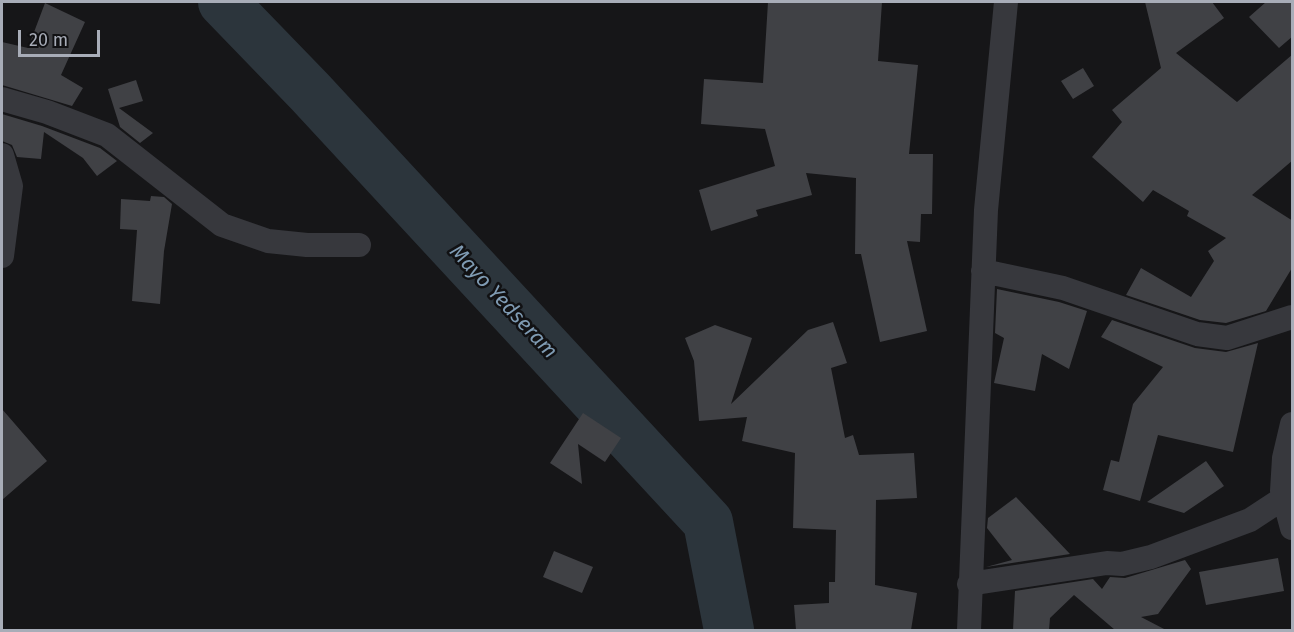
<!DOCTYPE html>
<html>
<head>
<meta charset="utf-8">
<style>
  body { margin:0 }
  #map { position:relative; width:1294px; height:632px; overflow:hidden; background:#161618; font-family:"Fira Sans",sans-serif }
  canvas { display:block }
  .frame { position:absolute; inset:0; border:3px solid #a8adb8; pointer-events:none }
  .scale { position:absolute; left:18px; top:30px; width:82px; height:27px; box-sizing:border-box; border:3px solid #a8adb8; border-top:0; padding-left:8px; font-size:18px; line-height:21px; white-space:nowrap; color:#a8adb8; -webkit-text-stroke:4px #111113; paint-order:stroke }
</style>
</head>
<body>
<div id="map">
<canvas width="1294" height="632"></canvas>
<div class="frame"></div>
<div class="scale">20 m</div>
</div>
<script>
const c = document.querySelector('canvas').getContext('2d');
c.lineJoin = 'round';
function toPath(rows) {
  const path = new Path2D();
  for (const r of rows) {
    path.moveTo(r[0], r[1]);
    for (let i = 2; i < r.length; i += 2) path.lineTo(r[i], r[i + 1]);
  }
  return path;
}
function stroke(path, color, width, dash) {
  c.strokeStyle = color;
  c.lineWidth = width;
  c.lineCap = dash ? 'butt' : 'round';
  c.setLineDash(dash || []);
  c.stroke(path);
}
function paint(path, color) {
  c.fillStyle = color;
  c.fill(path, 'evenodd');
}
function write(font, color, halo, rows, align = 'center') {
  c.font = font + ' "Fira Sans",sans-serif';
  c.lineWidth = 5;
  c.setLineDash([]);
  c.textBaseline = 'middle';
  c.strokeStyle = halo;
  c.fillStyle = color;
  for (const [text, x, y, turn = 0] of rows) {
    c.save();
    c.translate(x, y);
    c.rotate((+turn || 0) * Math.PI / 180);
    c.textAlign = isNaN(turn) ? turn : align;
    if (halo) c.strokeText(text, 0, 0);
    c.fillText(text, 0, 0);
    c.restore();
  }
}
const river = toPath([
  [223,2,310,92,708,522,729,630]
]);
const building = toPath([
  [768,2,882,2,878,61,918,65,909,154,933,154,932,214,921,214,920,242,907,241,927,331,880,342,861,254,855,254,856,178,806,173,812,195,756,210,758,216,711,231,699,190,775,166,765,129,701,124,704,79,763,83],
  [1145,2,1212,2,1224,18,1176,53,1237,102,1293,54,1293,160,1252,195,1293,221,1292,268,1266,311,1226,323,1200,320,1126,295,1141,268,1191,297,1214,261,1208,251,1226,238,1187,216,1189,211,1153,190,1143,202,1092,157,1122,122,1112,110,1161,68],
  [1266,2,1293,2,1293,36,1279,48,1249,17],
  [45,3,85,22,61,75,83,88,72,106,2,85,2,42,28,48],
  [1083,68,1094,86,1073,99,1061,81],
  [136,80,143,101,119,108,153,133,140,143,120,127,108,89],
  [2,114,42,126,100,148,117,161,97,176,83,158,44,132,41,159,17,157,12,145,2,141],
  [151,196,164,197,172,204,164,251,160,304,132,301,137,230,120,229,121,199,150,201],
  [997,289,1059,302,1087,311,1069,369,1042,354,1035,391,994,383,1004,338,995,333],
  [1112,320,1195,348,1226,352,1258,343,1233,452,1158,435,1140,501,1103,490,1111,460,1119,462,1133,404,1163,367,1101,337],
  [833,322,847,363,831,368,845,438,853,435,859,455,914,453,917,498,876,500,875,585,917,593,911,630,796,630,794,605,829,603,829,582,835,582,836,530,793,528,795,453,742,441,747,417,699,421,694,361,685,338,715,325,752,338,731,404,808,330],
  [2,409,47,461,2,500],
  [583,413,621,438,605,462,578,444,582,484,550,463],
  [1206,461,1224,486,1184,513,1147,502],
  [1016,497,1070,554,986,567,1012,560,987,528,988,518],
  [554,551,593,567,582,593,543,577],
  [1278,558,1284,591,1206,605,1199,572],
  [1185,560,1191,569,1158,614,1141,617,1166,630,1115,630,1074,595,1050,618,1049,630,1013,630,1015,591,1093,579,1102,589,1110,577,1125,578]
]);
const minor = toPath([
  [2,99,47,112,107,135,222,225,268,241,307,245,359,245],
  [2,155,11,186,2,256],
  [983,271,1063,288,1197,334,1227,338,1292,317],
  [1292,424,1284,458,1282,491,1292,528],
  [969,584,1107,563,1122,564,1151,557,1250,520,1282,499],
  [969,630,986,210,1006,2]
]);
const waterNames = [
  ["Mayo Yedseram",503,302,47]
];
stroke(river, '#2c353c', 50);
paint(building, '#404145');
stroke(minor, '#37383d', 24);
write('italic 21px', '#7f9bb3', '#111113', waterNames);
</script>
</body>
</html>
